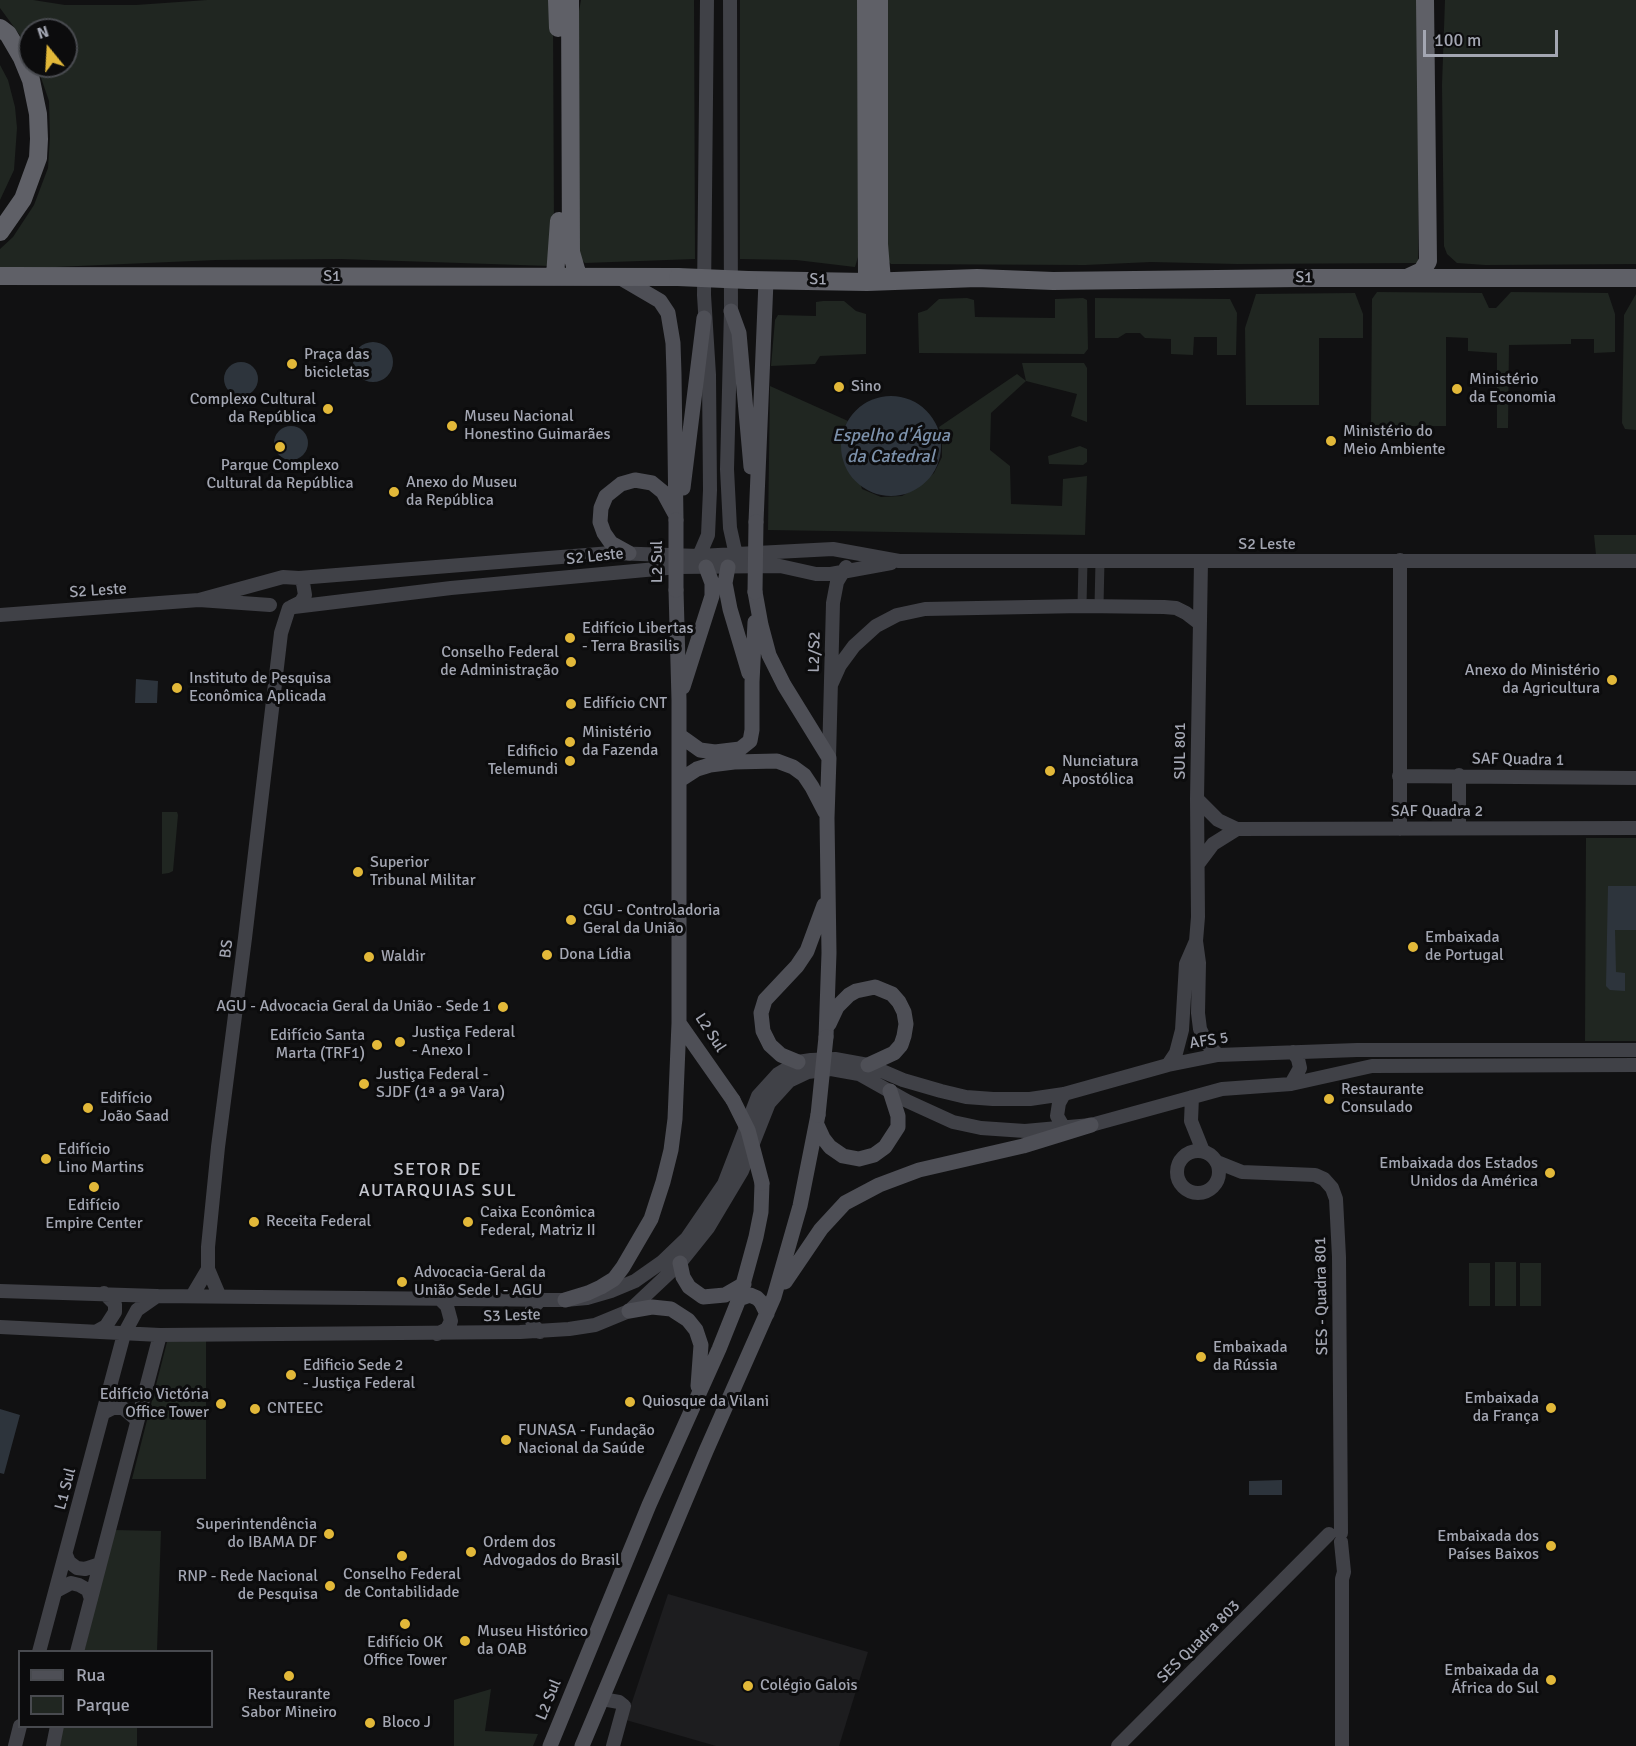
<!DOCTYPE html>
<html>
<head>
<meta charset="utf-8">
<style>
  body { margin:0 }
  #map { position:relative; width:1636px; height:1746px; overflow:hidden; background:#111112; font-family:Signika,sans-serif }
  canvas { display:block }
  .legend { position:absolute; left:18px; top:1650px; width:195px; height:78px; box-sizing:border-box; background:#0c0c0d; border:2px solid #484a4f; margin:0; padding:8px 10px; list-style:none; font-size:18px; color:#a3a6b2 }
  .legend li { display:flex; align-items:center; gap:12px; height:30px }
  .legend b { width:30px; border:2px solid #484a4f }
  .north { position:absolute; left:18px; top:18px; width:60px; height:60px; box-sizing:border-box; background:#0c0c0d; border:2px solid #484a4f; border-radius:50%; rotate:342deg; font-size:16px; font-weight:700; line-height:24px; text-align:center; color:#a3a6b2 }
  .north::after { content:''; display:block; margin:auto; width:21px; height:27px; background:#e2b839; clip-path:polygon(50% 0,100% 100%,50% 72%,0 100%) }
  .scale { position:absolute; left:1423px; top:30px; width:135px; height:27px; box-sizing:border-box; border:3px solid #a3a6b2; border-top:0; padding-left:8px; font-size:18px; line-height:21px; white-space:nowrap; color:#a3a6b2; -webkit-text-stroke:4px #0c0c0d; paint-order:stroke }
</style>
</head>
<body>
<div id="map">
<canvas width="1636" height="1746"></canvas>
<ul class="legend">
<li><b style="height:8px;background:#4e4f56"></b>Rua</li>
<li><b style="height:16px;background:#202621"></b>Parque</li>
</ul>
<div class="north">N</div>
<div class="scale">100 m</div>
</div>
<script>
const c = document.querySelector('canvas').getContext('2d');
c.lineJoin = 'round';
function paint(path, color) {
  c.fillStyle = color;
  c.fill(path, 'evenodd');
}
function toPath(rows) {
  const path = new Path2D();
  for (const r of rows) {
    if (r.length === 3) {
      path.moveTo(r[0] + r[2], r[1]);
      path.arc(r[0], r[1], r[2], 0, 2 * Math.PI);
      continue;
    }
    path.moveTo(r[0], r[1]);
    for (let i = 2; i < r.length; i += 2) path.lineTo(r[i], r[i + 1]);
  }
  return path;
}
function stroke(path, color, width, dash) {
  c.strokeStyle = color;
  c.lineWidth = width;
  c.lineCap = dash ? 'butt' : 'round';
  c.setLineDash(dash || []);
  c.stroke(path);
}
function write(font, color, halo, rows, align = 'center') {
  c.font = font + ' Signika,sans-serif';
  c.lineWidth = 6;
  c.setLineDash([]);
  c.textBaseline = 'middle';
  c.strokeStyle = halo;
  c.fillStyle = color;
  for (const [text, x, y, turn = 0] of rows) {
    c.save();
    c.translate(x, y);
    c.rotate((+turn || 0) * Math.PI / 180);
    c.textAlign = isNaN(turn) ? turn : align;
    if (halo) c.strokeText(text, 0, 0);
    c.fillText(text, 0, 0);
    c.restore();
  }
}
const built = toPath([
  [668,1594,868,1652,839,1746,716,1746,626,1720]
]);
const green = toPath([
  [0,0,33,0,65,5,136,5,207,0,550,0,553,20,554,232,550,266,341,259,216,260,33,268,0,267,0,249,13,237,34,205,48,168,50,137,49,101,37,66,66,66,66,30,30,30,30,52,22,38,0,8],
  [581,0,694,0,695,259,585,263,581,259,577,241,576,27],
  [740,0,857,0,860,29,858,257,855,267,796,260,740,259],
  [885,0,1420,0,1418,263,1237,264,1151,262,1085,265,891,264,887,260],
  [1445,0,1636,0,1636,264,1485,265,1457,263,1447,254,1444,246,1442,85],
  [0,65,8,80,15,107,17,128,14,170,0,200],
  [1377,292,1482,293,1489,308,1496,308,1511,292,1608,293,1615,314,1615,352,1594,353,1594,339,1571,339,1571,344,1509,345,1508,428,1497,428,1497,353,1468,351,1468,338,1446,337,1446,426,1371,426,1372,299],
  [1355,293,1363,314,1363,338,1319,338,1319,405,1246,405,1245,328,1256,294],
  [1636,294,1636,430,1625,429,1622,423,1624,315],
  [967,298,974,300,975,317,1055,318,1055,299,1083,298,1087,300,1088,349,1084,354,919,353,918,313,927,310,939,299],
  [1095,298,1230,299,1237,313,1236,355,1217,355,1217,337,1194,337,1193,355,1171,354,1171,339,1145,338,1140,333,1126,333,1118,338,1095,338],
  [823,301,844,301,856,311,866,314,866,354,820,356,815,364,771,366,775,320,778,315,816,316,816,302],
  [1022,363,1084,363,1087,368,1087,422,1071,416,1077,394,1026,381,991,413,990,450,1010,466,1011,504,1062,506,1063,479,1087,476,1085,535,768,530,770,386,848,421,843,429,862,489,881,497,902,496,918,487,934,473,942,457,942,438,939,427,1017,374,1026,381],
  [1080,446,1087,449,1087,462,1083,465,1049,464,1048,456],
  [1594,535,1636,535,1636,556,1596,555],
  [162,812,177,812,178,815,173,871,169,873,162,874],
  [1586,838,1636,838,1636,1041,1585,1041],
  [1495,1262,1516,1262,1516,1306,1495,1306],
  [1469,1263,1490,1263,1490,1306,1469,1306],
  [1520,1263,1541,1263,1541,1306,1520,1306],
  [206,1340,206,1479,132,1479,167,1342],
  [114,1530,161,1531,157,1651,84,1652],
  [491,1689,485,1731,538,1734,533,1746,454,1746,454,1700],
  [63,1727,137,1727,137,1746,57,1746]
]);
const water = toPath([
  [373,362,20],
  [241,379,17],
  [891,446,50],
  [291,443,17],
  [136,679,158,681,157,703,135,703],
  [1608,886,1636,886,1636,930,1615,930,1616,972,1625,973,1625,991,1610,990,1606,986],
  [0,1409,20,1415,4,1474,0,1473],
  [1282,1480,1282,1495,1249,1495,1249,1481]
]);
const street = toPath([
  [1082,606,1083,561],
  [1099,606,1100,561]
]);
const secondary = toPath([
  [730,0,731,311,727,469,730,528,736,555],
  [699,556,708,535,710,490,709,375,704,295,707,0],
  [1400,560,1400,829],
  [1201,561,1197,799,1198,917,1196,941,1199,963,1198,1013,1200,1029,1207,1044,1218,1055],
  [199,600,283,577,299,578,611,553,699,556,833,549,899,561,1636,561],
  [291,607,301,602,305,595,303,583,299,578],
  [294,607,451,588,678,567,780,566,816,574,831,574,891,563],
  [0,615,199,600,270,605],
  [831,685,840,665,854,646,876,626,897,615,925,609,1082,606,1164,607,1176,608,1186,613,1199,623],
  [829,758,833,603,837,582,846,567],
  [1399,776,1636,778],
  [1197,799,1218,820,1237,829,1636,828],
  [1459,828,1459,775],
  [1198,864,1213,844,1237,829],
  [1168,1065,1176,1053,1182,1030,1186,964,1196,941],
  [1291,1084,1300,1068,1298,1059,1293,1052],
  [1064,1094,1059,1103,1057,1116,1064,1128],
  [1192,1097,1191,1121,1203,1151],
  [1198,1172,21],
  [1217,1162,1242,1172,1315,1175,1324,1179,1332,1188,1336,1199,1339,1257,1341,1533],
  [0,1291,157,1296,565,1300,587,1298,611,1291,635,1281,662,1262,687,1238,724,1184,758,1096,778,1074,798,1062,811,1060,835,1059,868,1065,903,1080,941,1091,966,1097,993,1099,1030,1099,1064,1094,1168,1065,1218,1055,1357,1050,1636,1050],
  [219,1295,208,1269,208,1247,218,1147,245,938,281,633,289,608],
  [192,1296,208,1269],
  [0,1327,160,1335,520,1332,569,1329,595,1325,629,1311,680,1263,708,1228,742,1171,769,1103,789,1081,808,1072,831,1069,859,1074,907,1101,953,1122,981,1128,1025,1131,1091,1125,1222,1089,1291,1084,1372,1066,1636,1065],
  [97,1331,106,1326,115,1312,115,1304,104,1293],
  [540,1332,533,1325,531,1316,532,1309,541,1299],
  [437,1334,447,1329,451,1321,447,1306,441,1300],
  [103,1413,113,1408,123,1408,137,1420],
  [1341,1542,1344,1572,1342,1579,1342,1746],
  [66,1555,69,1562,77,1568,85,1569,100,1564],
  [56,1591,71,1583,79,1585,88,1590,91,1599],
  [39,1652,124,1334,137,1310,157,1296],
  [77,1652,160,1335],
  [602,1699,619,1702,624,1706,613,1746],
  [15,1746,20,1726],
  [53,1746,57,1726],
  [1118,1746,1329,1534]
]);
const primary = toPath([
  [619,277,660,301,668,313,673,343,674,374,676,520],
  [731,311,739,333,751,467],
  [683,488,704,318],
  [756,522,766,281],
  [629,553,611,543,604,533,600,522,601,508,606,496,621,484,635,480,652,483,663,492,675,514],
  [728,567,725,583,730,609,749,673],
  [755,592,761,625,769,655,784,685,829,758,827,818,829,953,826,1037],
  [683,687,712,596,712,583,706,567],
  [679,735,700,750,715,752,740,749,750,741,752,730,752,682,755,622],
  [680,780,697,769,710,765,734,762,777,761,793,767,804,775,812,787,825,812],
  [679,1023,733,1100],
  [829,1024,837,1007,849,995,856,991,875,987,892,994,899,1002,904,1012,906,1024,904,1036,901,1045,894,1053,868,1065],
  [798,1062,781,1055,770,1045,763,1031,761,1013,765,1000,797,966,807,951,824,905],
  [817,1125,823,1138,830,1147,843,1156,859,1159,874,1155,885,1147,898,1127,898,1116,890,1091],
  [680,1263,683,1277,689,1287,703,1297,725,1295,744,1284],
  [785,1282,821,1229,845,1203,879,1185,919,1170,1023,1146,1091,1125],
  [739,1299,750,1295,757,1298,761,1302,767,1314],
  [565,1300,588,1293,601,1287,614,1279,623,1267,651,1219,663,1182,671,1150,675,1119,679,1023,679,700,676,590],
  [629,1311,652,1307,671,1309,688,1320,696,1330,701,1345,698,1386],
  [550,1746,649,1505,719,1349,739,1299,756,1237,761,1212,762,1183],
  [582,1746,706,1451,774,1297,800,1206,818,1115]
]);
const highway = toPath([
  [557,0,558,28],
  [570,0,571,252,578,276],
  [866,0,867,282],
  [879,0,879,244,882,281],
  [0,28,8,34,22,58,31,80,38,114,39,139,38,158,23,199,0,232],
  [0,276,678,277],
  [555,276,559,221],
  [1407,278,1422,271,1428,261,1425,0],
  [748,280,867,282,977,278,1053,281,1299,278,1636,278]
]);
const primaryBridge = toPath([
  [676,590,676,520],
  [755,592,756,522],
  [733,1100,748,1130,762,1183],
  [818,1115,826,1037]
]);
const highwayBridge = toPath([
  [678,277,748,280]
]);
const markers = [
  [292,364,6,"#e2b839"],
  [839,387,6,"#e2b839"],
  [1457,389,6,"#e2b839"],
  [328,409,6,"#e2b839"],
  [452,426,6,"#e2b839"],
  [1331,441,6,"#e2b839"],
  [280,447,6,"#e2b839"],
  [394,492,6,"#e2b839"],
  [570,638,6,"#e2b839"],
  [571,662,6,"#e2b839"],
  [1612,680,6,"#e2b839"],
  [177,688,6,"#e2b839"],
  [571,704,6,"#e2b839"],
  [570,742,6,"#e2b839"],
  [570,761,6,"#e2b839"],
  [1050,771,6,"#e2b839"],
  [358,872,6,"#e2b839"],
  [571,920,6,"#e2b839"],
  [1413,947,6,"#e2b839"],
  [547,955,6,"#e2b839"],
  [369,957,6,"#e2b839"],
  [503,1007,6,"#e2b839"],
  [400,1042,6,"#e2b839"],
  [377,1045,6,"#e2b839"],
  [364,1084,6,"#e2b839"],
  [1329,1099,6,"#e2b839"],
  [88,1108,6,"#e2b839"],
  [46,1159,6,"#e2b839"],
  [1550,1173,6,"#e2b839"],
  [94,1187,6,"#e2b839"],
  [254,1222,6,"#e2b839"],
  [468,1222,6,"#e2b839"],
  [402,1282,6,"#e2b839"],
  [1201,1357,6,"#e2b839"],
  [291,1375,6,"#e2b839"],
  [630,1402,6,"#e2b839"],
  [221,1404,6,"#e2b839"],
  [1551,1408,6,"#e2b839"],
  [255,1409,6,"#e2b839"],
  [506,1440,6,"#e2b839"],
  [329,1534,6,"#e2b839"],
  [1551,1546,6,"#e2b839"],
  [471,1552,6,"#e2b839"],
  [402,1556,6,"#e2b839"],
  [330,1586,6,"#e2b839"],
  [405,1624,6,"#e2b839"],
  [465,1641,6,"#e2b839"],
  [289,1676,6,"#e2b839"],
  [1551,1680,6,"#e2b839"],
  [748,1686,6,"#e2b839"],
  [370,1723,6,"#e2b839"]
];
const streetNames = [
  ["S1",332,277],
  ["S1",1304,278,1],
  ["S1",818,280,1],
  ["S2 Leste",1267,545],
  ["S2 Leste",595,557,-6],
  ["L2 Sul",658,562,-90],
  ["S2 Leste",98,591,-4],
  ["L2/S2",815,652,-89],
  ["SUL 801",1181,751,-90],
  ["SAF Quadra 1",1518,760,1],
  ["SAF Quadra 2",1437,812],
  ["BS",227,949,-83],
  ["L2 Sul",710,1033,57],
  ["AFS 5",1209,1041,-9],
  ["SES - Quadra 801",1322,1296,-91],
  ["S3 Leste",512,1316,-2],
  ["L1 Sul",66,1489,-75],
  ["SES Quadra 803",1199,1642,-45],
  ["L2 Sul",549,1700,-68]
];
const poiNames = [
  ["Praça das",304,355],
  ["bicicletas",304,373],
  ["Ministério",1469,380],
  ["da Economia",1469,398],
  ["Sino",851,387],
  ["Complexo Cultural",316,400,"right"],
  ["da República",316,418,"right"],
  ["Museu Nacional",464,417],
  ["Honestino Guimarães",464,435],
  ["Ministério do",1343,432],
  ["Meio Ambiente",1343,450],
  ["Parque Complexo",280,466,"center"],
  ["Cultural da República",280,484,"center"],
  ["Anexo do Museu",406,483],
  ["da República",406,501],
  ["Edifício Libertas",582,629],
  ["- Terra Brasilis",582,647],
  ["Conselho Federal",559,653,"right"],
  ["de Administração",559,671,"right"],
  ["Anexo do Ministério",1600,671,"right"],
  ["da Agricultura",1600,689,"right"],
  ["Instituto de Pesquisa",189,679],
  ["Econômica Aplicada",189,697],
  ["Edifício CNT",583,704],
  ["Ministério",582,733],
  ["da Fazenda",582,751],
  ["Edificio",558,752,"right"],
  ["Telemundi",558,770,"right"],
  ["Nunciatura",1062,762],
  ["Apostólica",1062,780],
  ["Superior",370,863],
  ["Tribunal Militar",370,881],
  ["CGU - Controladoria",583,911],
  ["Geral da União",583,929],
  ["Embaixada",1425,938],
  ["de Portugal",1425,956],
  ["Dona Lídia",559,955],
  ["Waldir",381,957],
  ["AGU - Advocacia Geral da União - Sede 1",491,1007,"right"],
  ["Justiça Federal",412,1033],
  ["- Anexo I",412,1051],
  ["Edifício Santa",365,1036,"right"],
  ["Marta (TRF1)",365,1054,"right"],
  ["Justiça Federal -",376,1075],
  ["SJDF (1ª a 9ª Vara)",376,1093],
  ["Restaurante",1341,1090],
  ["Consulado",1341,1108],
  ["Edifício",100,1099],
  ["João Saad",100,1117],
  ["Edifício",58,1150],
  ["Lino Martins",58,1168],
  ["Embaixada dos Estados",1538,1164,"right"],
  ["Unidos da América",1538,1182,"right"],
  ["Edifício",94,1206,"center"],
  ["Empire Center",94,1224,"center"],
  ["Caixa Econômica",480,1213],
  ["Federal, Matriz II",480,1231],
  ["Receita Federal",266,1222],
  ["Advocacia-Geral da",414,1273],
  ["União Sede I - AGU",414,1291],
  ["Embaixada",1213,1348],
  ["da Rússia",1213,1366],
  ["Edificio Sede 2",303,1366],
  ["- Justiça Federal",303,1384],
  ["Edifício Victória",209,1395,"right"],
  ["Office Tower",209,1413,"right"],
  ["Embaixada",1539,1399,"right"],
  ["da França",1539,1417,"right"],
  ["Quiosque da Vilani",642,1402],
  ["CNTEEC",267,1409],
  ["FUNASA - Fundação",518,1431],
  ["Nacional da Saúde",518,1449],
  ["Superintendência",317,1525,"right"],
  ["do IBAMA DF",317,1543,"right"],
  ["Embaixada dos",1539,1537,"right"],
  ["Países Baixos",1539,1555,"right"],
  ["Ordem dos",483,1543],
  ["Advogados do Brasil",483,1561],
  ["Conselho Federal",402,1575,"center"],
  ["de Contabilidade",402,1593,"center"],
  ["RNP - Rede Nacional",318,1577,"right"],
  ["de Pesquisa",318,1595,"right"],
  ["Museu Histórico",477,1632],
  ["da OAB",477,1650],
  ["Edifício OK",405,1643,"center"],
  ["Office Tower",405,1661,"center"],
  ["Embaixada da",1539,1671,"right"],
  ["África do Sul",1539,1689,"right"],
  ["Colégio Galois",760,1686],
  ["Restaurante",289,1695,"center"],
  ["Sabor Mineiro",289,1713,"center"],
  ["Bloco J",382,1723]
];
const waterNames = [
  ["Espelho d'Água",891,436],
  ["da Catedral",891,457]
];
const neighbourhoodNames = [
  ["SETOR DE",438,1170],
  ["AUTARQUIAS SUL",438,1191]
];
paint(built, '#1d1d1f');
paint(green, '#202621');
paint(water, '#2d343c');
stroke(street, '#343539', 9);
stroke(secondary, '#404147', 14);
stroke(primary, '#4e4f56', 15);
stroke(highway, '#5f6067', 18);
stroke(primaryBridge, '#4e4f56', 15);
stroke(highwayBridge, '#5f6067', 18);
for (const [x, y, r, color] of markers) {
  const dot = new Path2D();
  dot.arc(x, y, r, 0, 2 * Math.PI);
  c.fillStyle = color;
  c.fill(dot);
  stroke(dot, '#0c0c0d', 2);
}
write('16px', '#a3a6b2', '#0c0c0d', streetNames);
write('16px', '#a3a6b2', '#0c0c0d', poiNames, 'left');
write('italic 18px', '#7c91ab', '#0c0c0d', waterNames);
c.letterSpacing = '1.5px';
write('18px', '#c4c6ce', '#0c0c0d', neighbourhoodNames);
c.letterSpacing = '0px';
</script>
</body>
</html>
